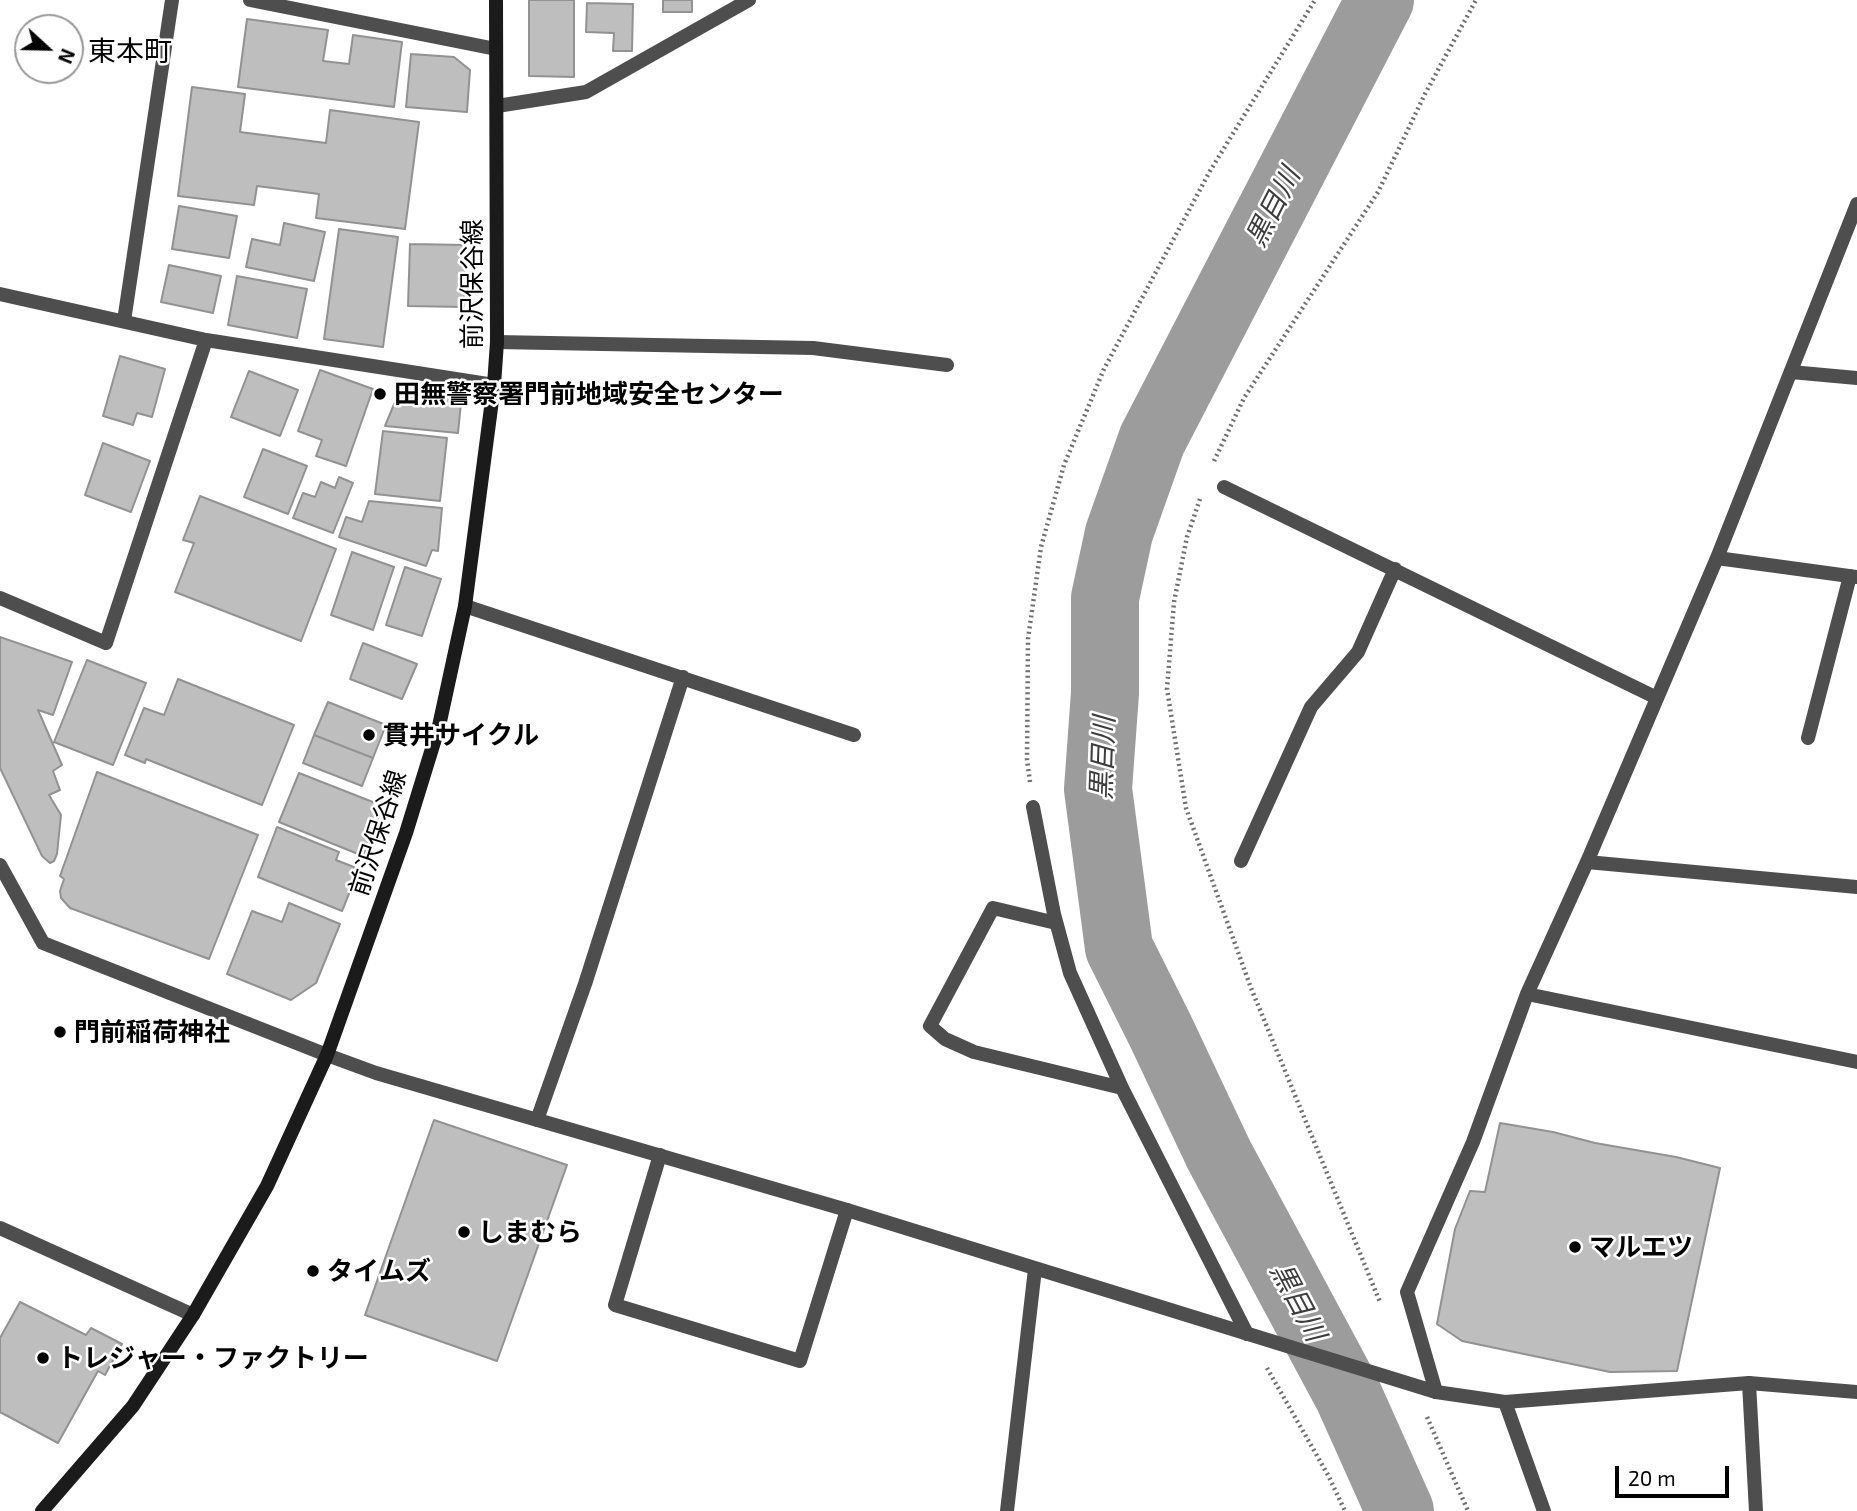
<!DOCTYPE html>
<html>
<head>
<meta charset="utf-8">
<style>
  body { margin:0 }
  #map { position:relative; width:1857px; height:1511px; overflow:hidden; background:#fff; font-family:"Exo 2",sans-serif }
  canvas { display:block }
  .north { position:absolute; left:14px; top:14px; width:70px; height:70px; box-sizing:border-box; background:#fff; border:2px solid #999; border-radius:50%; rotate:112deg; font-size:19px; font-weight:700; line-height:28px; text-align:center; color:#000 }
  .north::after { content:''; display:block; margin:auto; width:24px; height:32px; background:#000; clip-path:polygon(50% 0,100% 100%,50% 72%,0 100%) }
  .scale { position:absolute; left:1615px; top:1466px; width:114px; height:32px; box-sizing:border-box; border:4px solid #000; border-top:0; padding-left:9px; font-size:21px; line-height:24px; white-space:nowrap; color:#000; -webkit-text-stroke:5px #fff; paint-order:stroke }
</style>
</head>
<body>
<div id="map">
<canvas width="1857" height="1511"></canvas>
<div class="north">N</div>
<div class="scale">20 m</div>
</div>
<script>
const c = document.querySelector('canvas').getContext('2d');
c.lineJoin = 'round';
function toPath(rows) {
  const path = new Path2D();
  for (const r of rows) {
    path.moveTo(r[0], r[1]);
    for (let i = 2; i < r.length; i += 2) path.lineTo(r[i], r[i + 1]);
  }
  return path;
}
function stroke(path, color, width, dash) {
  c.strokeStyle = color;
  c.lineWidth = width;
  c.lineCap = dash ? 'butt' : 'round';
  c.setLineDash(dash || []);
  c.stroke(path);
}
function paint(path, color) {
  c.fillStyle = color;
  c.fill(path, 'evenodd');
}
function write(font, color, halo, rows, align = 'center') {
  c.font = font + ' "Exo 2","Noto Sans JP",sans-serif';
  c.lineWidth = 5;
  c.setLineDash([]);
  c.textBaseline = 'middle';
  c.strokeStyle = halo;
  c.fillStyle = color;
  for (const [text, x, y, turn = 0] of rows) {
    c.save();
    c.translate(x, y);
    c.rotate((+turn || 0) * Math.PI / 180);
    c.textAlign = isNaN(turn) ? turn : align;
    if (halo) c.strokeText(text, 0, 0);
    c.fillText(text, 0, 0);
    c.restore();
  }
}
const river = toPath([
  [1380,0,1152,440,1119,533,1105,598,1105,693,1098,789,1119,948,1160,1030,1219,1155,1349,1397,1400,1511]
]);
const building = toPath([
  [529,0,574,0,574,77,529,76,529,0],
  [663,0,692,0,692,12,663,12,663,0],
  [587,3,633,4,632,51,613,51,614,33,586,32,587,3],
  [247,19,328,30,323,61,349,64,353,35,402,42,394,107,238,87,247,19],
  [411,54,454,57,470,70,467,112,406,107,411,54],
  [192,87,245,94,240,132,326,143,330,110,419,122,405,229,316,218,319,194,257,186,254,205,178,196,192,87],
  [179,206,237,216,229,258,172,249,179,206],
  [284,223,325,232,314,281,246,267,252,239,280,245,284,223],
  [339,229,398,237,383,347,324,339,339,229],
  [410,244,466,245,464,307,408,306,410,244],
  [169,265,221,276,213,313,161,302,169,265],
  [237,276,307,289,297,338,228,325,237,276],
  [120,356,165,369,152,417,137,413,133,425,103,416,120,356],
  [320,370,373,389,346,466,316,456,322,440,298,431,320,370],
  [249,371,298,390,280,436,231,417,249,371],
  [402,385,462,393,458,433,385,426,402,385],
  [383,431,447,438,440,501,375,494,383,431],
  [103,443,150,461,131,512,85,495,103,443],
  [263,449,307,466,288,514,244,497,263,449],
  [339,477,353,483,333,533,293,518,303,493,315,497,321,482,335,488,339,477],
  [200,496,336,549,301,641,175,592,194,543,183,540,200,496],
  [369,501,442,508,438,551,432,550,426,566,339,537,346,517,362,522,369,501],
  [352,552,394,567,373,630,331,615,352,552],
  [405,567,441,579,422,636,386,625,405,567],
  [0,637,72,662,53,715,38,710,62,765,53,771,60,790,49,795,61,815,57,854,54,861,50,863,42,856,0,768,0,637],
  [363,643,417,664,402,699,350,679,363,643],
  [87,660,146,683,113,765,54,742,87,660],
  [178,679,294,725,262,805,146,759,145,763,125,755,144,708,164,715,178,679],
  [328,702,386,725,373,758,314,735,328,702],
  [314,735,373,758,362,786,303,763,314,735],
  [97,772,258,835,209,959,70,908,61,898,60,891,64,879,60,876,97,772],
  [299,773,383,806,363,856,279,822,299,773],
  [277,827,339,852,336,860,359,869,342,911,258,877,277,827],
  [289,903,340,924,316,983,291,1000,227,974,252,911,282,922,289,903],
  [434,1120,567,1165,497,1361,365,1315,434,1120],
  [1500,1123,1553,1132,1595,1143,1676,1157,1720,1168,1677,1371,1610,1372,1462,1341,1437,1324,1455,1229,1470,1191,1485,1192,1500,1123],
  [20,1302,86,1335,91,1328,122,1344,105,1375,98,1371,58,1443,0,1412,0,1338,20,1302]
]);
const path = toPath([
  [1214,461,1244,398,1378,192,1425,94,1476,0],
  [1200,499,1187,537,1174,602,1167,689,1186,808,1251,988,1380,1302],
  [1030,782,1027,760,1028,639,1041,547,1064,465,1104,369,1210,171,1315,0],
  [1267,1368,1328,1475,1345,1511],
  [1427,1417,1468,1511]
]);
const service = toPath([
  [124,321,172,0],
  [497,342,813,348,947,365],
  [1791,372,1857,378],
  [465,606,854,735],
  [1808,738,1850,576],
  [537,1120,585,984,683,677],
  [660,1155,615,1305,800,1361,847,1210],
  [0,1228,193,1315],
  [1749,1383,1756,1511]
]);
const minor = toPath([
  [250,0,496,49],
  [497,106,586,92,749,0],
  [0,294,206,340,494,385],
  [1224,487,1657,698],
  [1717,558,1857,577],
  [0,598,106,643,206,340],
  [1033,807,1054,914,1070,973,1122,1088,1247,1334],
  [1241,861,1311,707,1358,652,1395,569],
  [1587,862,1857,887],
  [0,865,43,943,327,1055],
  [1056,923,993,908,930,1026,945,1039,974,1052,1122,1088],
  [1527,994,1857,1062],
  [1436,1392,1407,1292,1473,1142,1527,994,1587,862,1717,558,1857,204],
  [1505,1402,1749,1383,1857,1392]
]);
const tertiary = toPath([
  [327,1055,376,1073,847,1210,1436,1392,1505,1402,1544,1511],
  [1007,1511,1035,1269]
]);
const secondary = toPath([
  [42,1511,133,1406,193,1315,267,1186,327,1055,406,833,439,726,465,606,494,385,497,342,496,0]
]);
const markers = [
  [380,394,7,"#000"],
  [369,735,7,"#000"],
  [60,1032,7,"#000"],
  [464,1232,7,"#000"],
  [1575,1247,7,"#000"],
  [313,1271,7,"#000"],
  [43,1358,7,"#000"]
];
const streetNames = [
  ["前沢保谷線",472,284,-90],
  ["前沢保谷線",378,833,-72]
];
const poiNames = [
  ["田無警察署門前地域安全センター",394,394],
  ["貫井サイクル",383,735],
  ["門前稲荷神社",74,1032],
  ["しまむら",478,1232],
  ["マルエツ",1589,1247],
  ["タイムズ",327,1271],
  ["トレジャー・ファクトリー",57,1358]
];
const neighbourhoodNames = [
  ["東本町",130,52]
];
const waterNames = [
  ["黒目川",1273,207,-63],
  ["黒目川",1103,758,-88],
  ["黒目川",1298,1302,62]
];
stroke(river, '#9c9c9c', 68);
paint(building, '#bebebe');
stroke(building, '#929292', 2);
stroke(path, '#707070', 4.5, [2, 3.5]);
stroke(service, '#4e4e4e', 14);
stroke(minor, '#4e4e4e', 14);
stroke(tertiary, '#4e4e4e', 14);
stroke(secondary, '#1b1b1b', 14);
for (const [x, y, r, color] of markers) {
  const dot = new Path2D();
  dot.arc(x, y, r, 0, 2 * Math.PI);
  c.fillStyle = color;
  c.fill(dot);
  stroke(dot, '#fff', 2.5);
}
write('26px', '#000', '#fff', streetNames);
write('bold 26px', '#000', '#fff', poiNames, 'left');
write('28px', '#000', '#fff', neighbourhoodNames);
write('italic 28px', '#3d3d3d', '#fff', waterNames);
</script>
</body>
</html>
